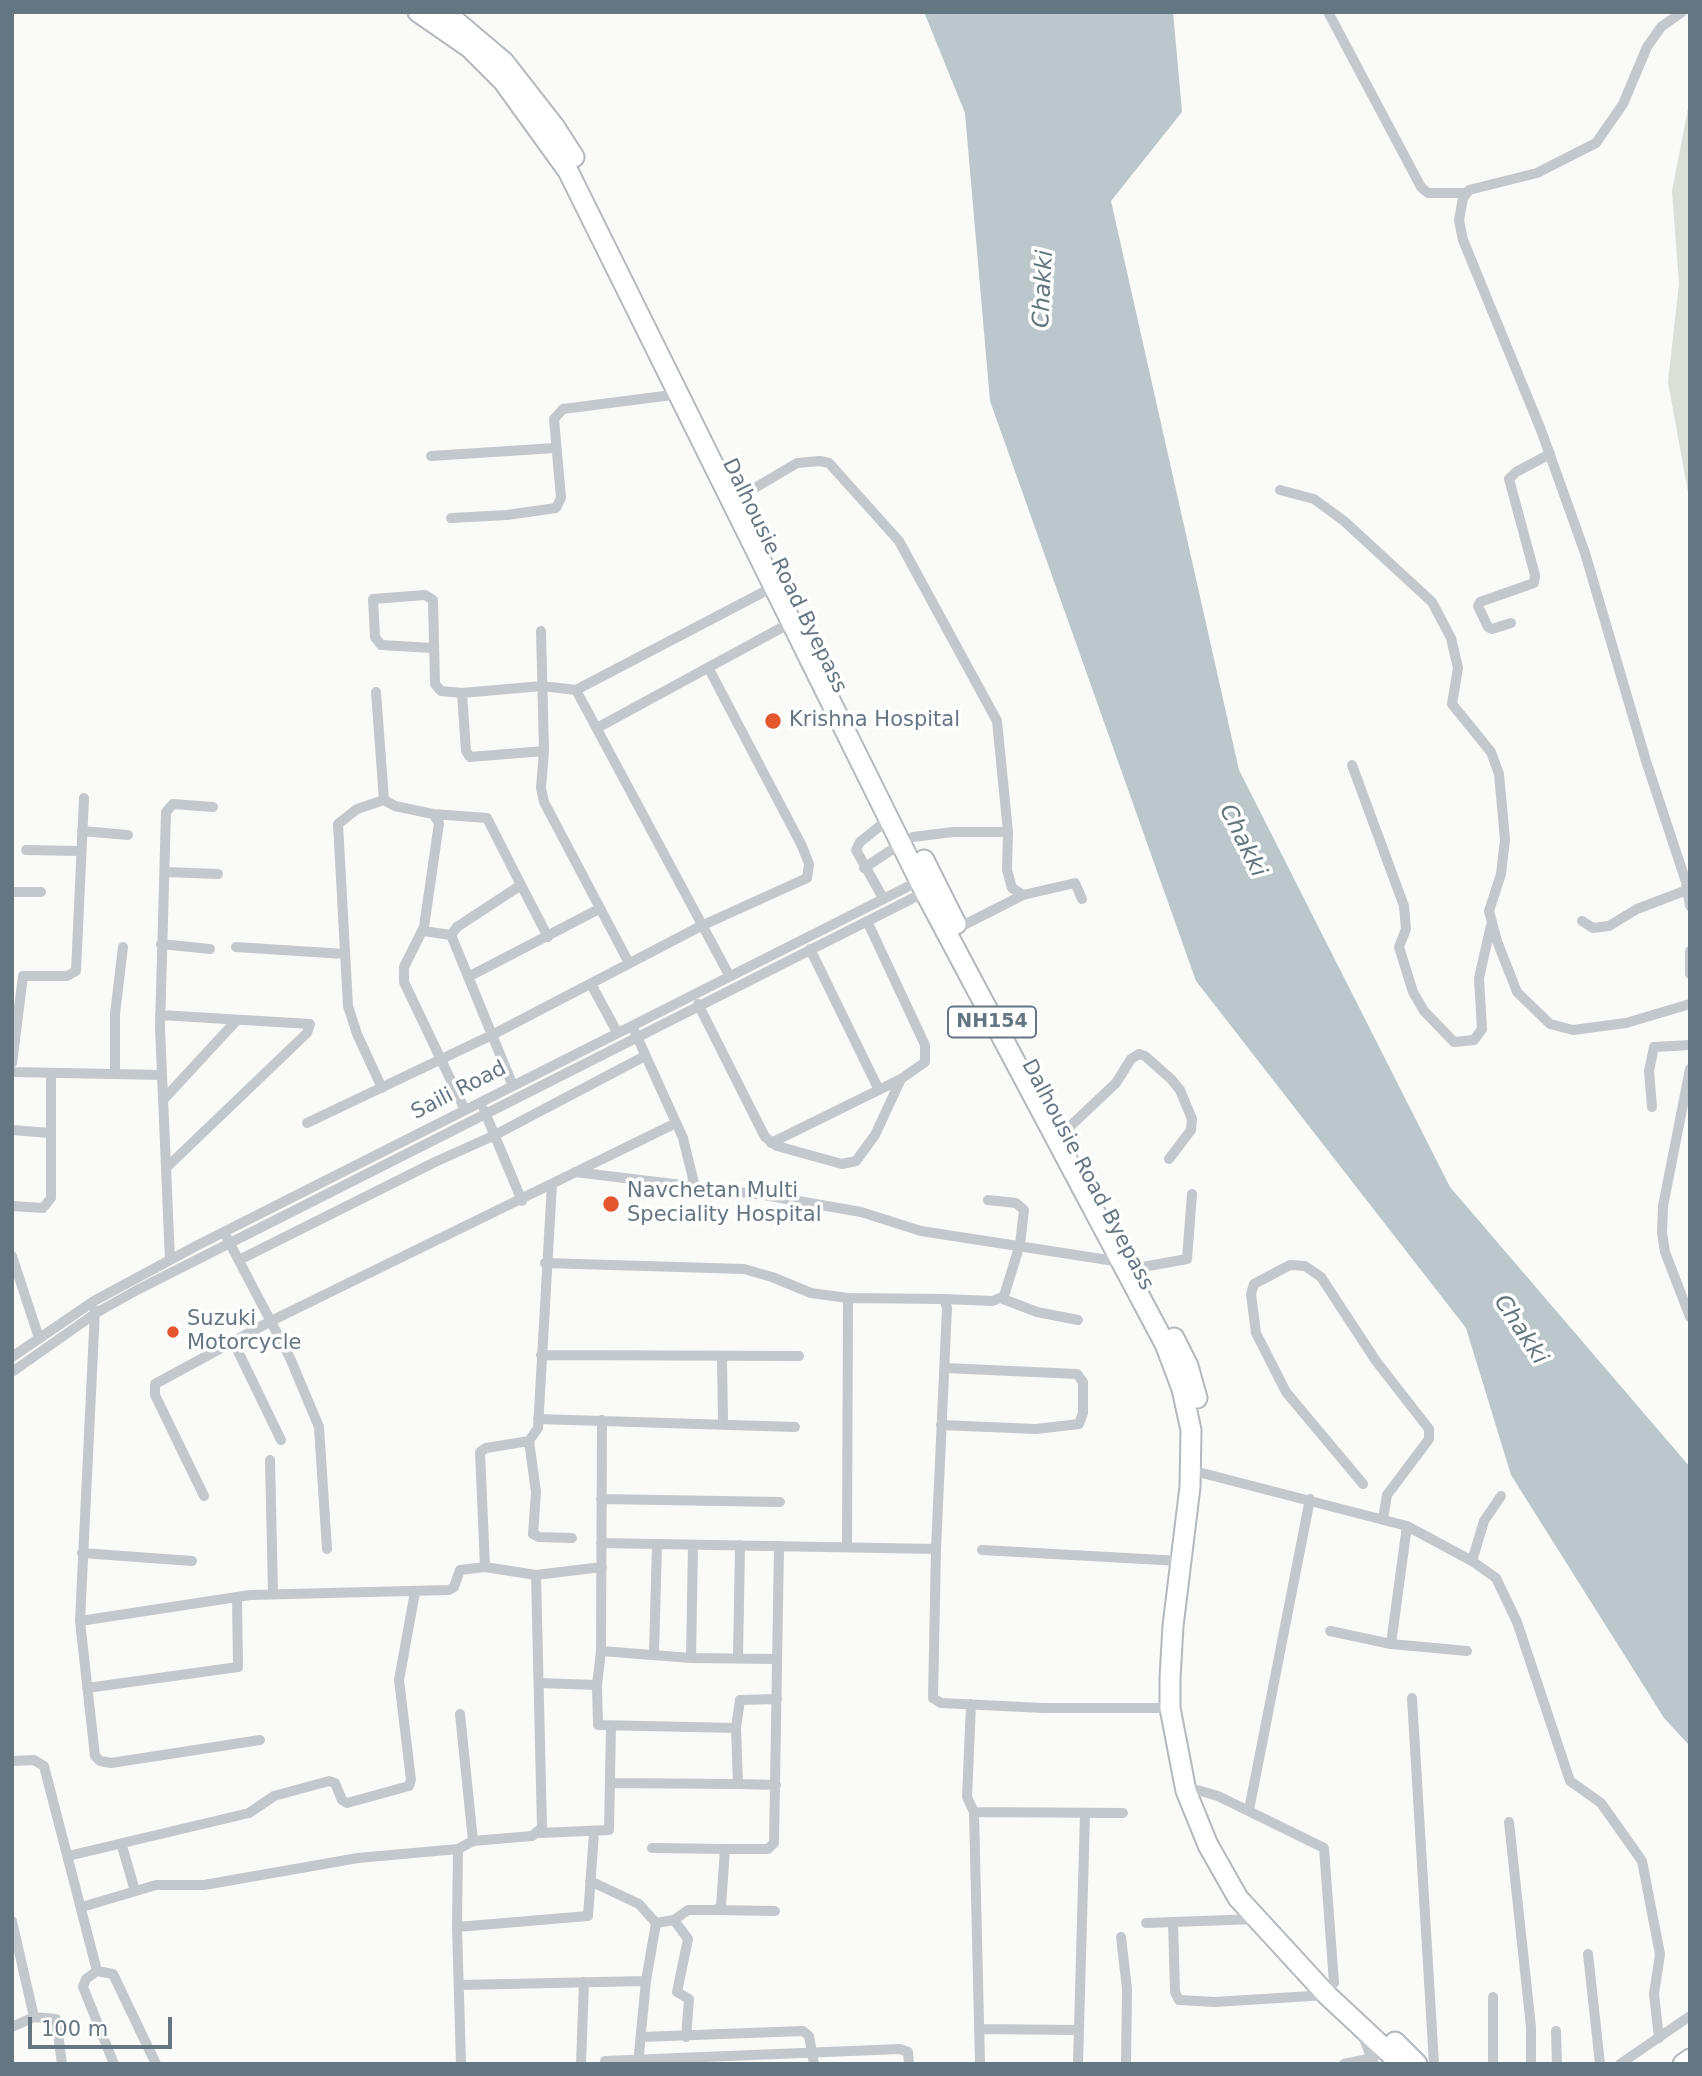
<!DOCTYPE html>
<html>
<head>
<meta charset="utf-8">
<style>
  body { margin:0 }
  #map { position:relative; width:1702px; height:2076px; overflow:hidden; background:#fafaf8; font-family:"DejaVu Sans",sans-serif }
  canvas { display:block }
  .frame { position:absolute; inset:0; border:14px solid #657683; pointer-events:none }
  .scale { position:absolute; left:28px; top:2017px; width:144px; height:32px; box-sizing:border-box; border:4px solid #657683; border-top:0; padding-left:9px; font-size:21px; line-height:24px; white-space:nowrap; color:#657683; -webkit-text-stroke:5px #fff; paint-order:stroke }
</style>
</head>
<body>
<div id="map">
<canvas width="1702" height="2076"></canvas>
<div class="frame"></div>
<div class="scale">100 m</div>
</div>
<script>
const c = document.querySelector('canvas').getContext('2d');
c.lineJoin = 'round';
function paint(path, color) {
  c.fillStyle = color;
  c.fill(path, 'evenodd');
}
function toPath(rows) {
  const path = new Path2D();
  for (const r of rows) {
    path.moveTo(r[0], r[1]);
    for (let i = 2; i < r.length; i += 2) path.lineTo(r[i], r[i + 1]);
  }
  return path;
}
function stroke(path, color, width, dash) {
  c.strokeStyle = color;
  c.lineWidth = width;
  c.lineCap = dash ? 'butt' : 'round';
  c.setLineDash(dash || []);
  c.stroke(path);
}
function write(font, color, halo, rows, align = 'center') {
  c.font = font + ' "DejaVu Sans",sans-serif';
  c.lineWidth = 7;
  c.setLineDash([]);
  c.textBaseline = 'middle';
  c.strokeStyle = halo;
  c.fillStyle = color;
  for (const [text, x, y, turn = 0] of rows) {
    c.save();
    c.translate(x, y);
    c.rotate((+turn || 0) * Math.PI / 180);
    c.textAlign = isNaN(turn) ? turn : align;
    if (halo) c.strokeText(text, 0, 0);
    c.fillText(text, 0, 0);
    c.restore();
  }
}
const green = toPath([
  [1690,98,1690,503,1668,382,1679,284,1672,191]
]);
const water = toPath([
  [924,12,1173,12,1182,112,1111,201,1239,770,1450,1187,1690,1467,1690,1746,1664,1718,1511,1475,1466,1328,1196,981,990,401,965,113]
]);
const street = toPath([
  [1328,12,1421,187,1428,193,1467,193],
  [1682,12,1661,27,1647,47,1623,104,1596,143,1537,173,1469,190,1463,198,1459,220,1463,240,1541,430,1585,553,1646,761,1686,882,1690,906],
  [431,456,555,448],
  [1280,490,1314,499,1344,521,1432,602,1451,638,1458,668,1452,704,1491,752,1499,774,1505,840,1501,874,1489,911,1497,941,1517,992,1550,1024,1573,1030,1626,1023,1690,1004],
  [743,495,797,463,820,461,829,463,899,541,997,721,1008,832,1007,870,1012,888,1023,895,1075,883,1082,899],
  [451,518,507,515,556,508,561,498,554,419,563,409,680,394],
  [1511,623,1492,629,1488,627,1478,606,1480,602,1534,583,1535,575,1509,479,1516,472,1550,454],
  [433,648,381,645,375,637,373,599,425,595,433,600,435,684,441,691,462,693,542,686,576,690,729,975],
  [576,690,775,586],
  [376,692,384,800,395,806,433,814,439,823,424,927,404,967,404,982,465,1110],
  [462,693,466,751,470,757,544,751,541,631],
  [597,728,792,622],
  [544,751,541,788,544,802,629,963],
  [1352,765,1404,906,1406,929,1399,947,1413,992,1424,1011,1454,1042,1474,1040,1482,1029,1479,978,1491,925],
  [433,814,487,818,521,885],
  [82,831,128,835],
  [913,837,953,832,1008,832],
  [26,850,80,851],
  [864,868,902,843],
  [165,872,218,874],
  [12,892,41,892],
  [883,898,856,850,860,842,890,818],
  [1582,921,1593,928,1609,926,1637,909,1687,890],
  [958,928,1023,895],
  [423,931,451,935],
  [161,944,210,949],
  [236,947,344,954],
  [810,949,879,1090],
  [1690,951,1690,974],
  [468,977,599,909],
  [591,984,617,1032],
  [698,1004,765,1137,777,1146,842,1164,856,1161,875,1135,901,1079],
  [160,1015,310,1024,307,1033,167,1167],
  [634,1030,683,1138,695,1187],
  [12,1063,23,976,67,976,76,971,84,798],
  [1690,1069,1663,1206,1662,1233,1665,1252,1690,1317],
  [12,1072,162,1075],
  [115,1074,115,1014,123,947],
  [513,1086,451,935,457,927,521,885,548,937],
  [382,1088,357,1034,348,1006,338,824,357,809,384,800],
  [163,1100,236,1021],
  [1652,1107,1649,1071,1654,1047,1690,1045],
  [484,1110,522,1201],
  [307,1123,492,1035,701,926,807,878,809,864,802,846,709,669],
  [12,1130,50,1133],
  [1063,1133,1116,1083,1131,1059,1139,1054,1145,1056,1171,1079,1180,1090,1192,1119,1191,1130,1169,1159],
  [771,1143,901,1079,925,1062,925,1045,867,921],
  [575,1172,764,1195,861,1212,921,1231,1121,1262],
  [12,1206,43,1208,51,1198,51,1073],
  [227,1238,290,1358,319,1427,327,1549],
  [12,1256,39,1338],
  [170,1260,160,1028,166,812,173,804,213,807],
  [239,1260,435,1162,493,1136,645,1056],
  [545,1263,744,1269,772,1277,811,1293,848,1298,944,1299,947,1308,936,1549,933,1698,941,1703,1043,1708,1170,1708],
  [1137,1268,1187,1259,1192,1194],
  [944,1299,993,1301,1004,1296,1020,1244,1024,1210,1016,1203,988,1200],
  [1003,1299,1037,1312,1078,1320],
  [95,1310,80,1621,95,1756,100,1761,111,1763,260,1740],
  [233,1341,281,1440],
  [541,1355,799,1356],
  [12,1357,94,1301,196,1246,923,879],
  [722,1358,723,1423],
  [12,1372,96,1313,137,1290,929,890],
  [538,1419,795,1427],
  [941,1425,1036,1429,1079,1424,1083,1413,1083,1382,1077,1374,945,1368],
  [529,1441,536,1492,533,1534,539,1537,572,1538],
  [270,1460,273,1594],
  [1202,1473,1407,1526,1472,1561,1496,1578,1517,1622,1570,1781,1601,1803,1642,1861,1660,1954,1654,1994,1659,2038],
  [1363,1484,1286,1392,1256,1333,1251,1294,1254,1284,1290,1265,1305,1266,1321,1277,1376,1361,1429,1429,1429,1439,1387,1495,1383,1519],
  [204,1496,155,1395,155,1384,271,1321,676,1123],
  [601,1499,780,1502],
  [1407,1526,1391,1644,1467,1651],
  [601,1543,936,1549],
  [847,1547,848,1298],
  [982,1550,1180,1561],
  [82,1553,192,1561],
  [1472,1561,1484,1521,1501,1496],
  [485,1567,480,1452,486,1448,529,1441,538,1428,552,1184],
  [80,1621,250,1595,449,1590,454,1587,460,1570,485,1567,536,1575,602,1567],
  [1330,1631,1391,1644],
  [601,1651,691,1658,777,1659],
  [654,1653,657,1544],
  [691,1658,693,1545],
  [738,1658,740,1545],
  [539,1683,597,1685,598,1725,736,1728],
  [597,1685,601,1651,602,1420],
  [87,1688,238,1667,237,1597],
  [1412,1698,1434,2064],
  [971,1704,967,1797,974,1812,980,2064],
  [460,1714,473,1841],
  [12,1761,34,1760,44,1766,97,1971,113,1974,156,2064],
  [610,1783,738,1784],
  [776,1785,738,1784,736,1728,740,1700,777,1699],
  [1197,1790,1218,1796,1324,1848,1334,1983],
  [1249,1810,1310,1499],
  [974,1812,1123,1813],
  [1509,1822,1531,2027,1531,2064],
  [540,1833,609,1830,611,1727],
  [122,1846,135,1891],
  [652,1848,725,1849],
  [68,1856,249,1813,274,1796,329,1781,335,1783,342,1800,347,1803,409,1786,411,1780,399,1680,415,1592],
  [590,1881,639,1904,656,1923,674,1920,688,1910,716,1910,721,1906,725,1849,768,1849,774,1843,779,1546],
  [82,1907,156,1885,204,1885,358,1858,458,1849],
  [716,1910,775,1911],
  [674,1920,688,1939,677,1992,689,1999,686,2037],
  [12,1921,34,2017,12,2027],
  [1173,1922,1175,1992,1179,2000,1215,2002,1327,1995],
  [1146,1923,1256,1919],
  [457,1927,588,1916,594,1833],
  [1121,1937,1127,1989,1126,2064],
  [1588,1954,1600,2064],
  [97,1971,86,1979,83,1987,114,2064],
  [459,1985,646,1981],
  [1493,1997,1493,2064],
  [34,2017,56,2019,62,2064],
  [979,2029,1078,2030],
  [1556,2031,1557,2064],
  [1362,2034,1374,2064],
  [641,2037,803,2031,809,2036,814,2064],
  [605,2061,900,2049,908,2052,909,2064],
  [461,2064,457,1927,458,1849,473,1841,532,1836,542,1828,536,1575],
  [581,2064,584,1982],
  [638,2064,646,1981,656,1923],
  [1078,2064,1085,1814],
  [1344,2064,1373,2058],
  [1620,2064,1690,2016]
]);
const highway = toPath([
  [418,12,470,48,503,81,568,171,925,892,1165,1344,1182,1389,1191,1430,1190,1487,1173,1626,1170,1678,1170,1708,1186,1791,1208,1845,1238,1898,1327,1995,1401,2064],
  [445,12,504,62,554,126,574,157],
  [924,860,956,924],
  [1174,1338,1188,1366,1197,1398],
  [1395,2042,1417,2064],
  [1683,2064,1690,2059]
]);
const markers = [
  [773,721,9,"#e4572e"],
  [611,1204,9,"#e4572e"],
  [173,1332,7,"#e4572e"]
];
const shields = [
  [992,1022,88]
];
const shieldNames = [
  ["NH154",992,1022]
];
const streetNames = [
  ["Dalhousie Road Byepass",784,576,64],
  ["Saili Road",459,1091,-27],
  ["Dalhousie Road Byepass",1087,1175,62]
];
const poiNames = [
  ["Krishna Hospital",789,721],
  ["Navchetan Multi",627,1192],
  ["Speciality Hospital",627,1216],
  ["Suzuki",187,1320],
  ["Motorcycle",187,1344]
];
const waterNames = [
  ["Chakki",1044,289,-87],
  ["Chakki",1242,841,64],
  ["Chakki",1520,1330,57]
];
paint(green, '#dadfd7');
paint(water, '#bbc7cb');
stroke(highway, '#b4b9bd', 23);
stroke(street, '#c3c8cc', 10);
stroke(highway, '#fff', 19);
for (const [x, y, r, color] of markers) {
  const dot = new Path2D();
  dot.arc(x, y, r, 0, 2 * Math.PI);
  c.fillStyle = color;
  c.fill(dot);
  stroke(dot, '#fff', 2.5);
}
for (const [x, y, w] of shields) {
  const box = new Path2D();
  box.roundRect(x - w / 2, y - 15.5, w, 31, 5);
  c.fillStyle = '#fff';
  c.fill(box);
  stroke(box, '#657683', 2);
}
write('bold 19px', '#657683', null, shieldNames);
write('21px', '#657683', '#fff', streetNames);
write('21px', '#657683', '#fff', poiNames, 'left');
write('italic 23px', '#60757c', '#fff', waterNames);
</script>
</body>
</html>
